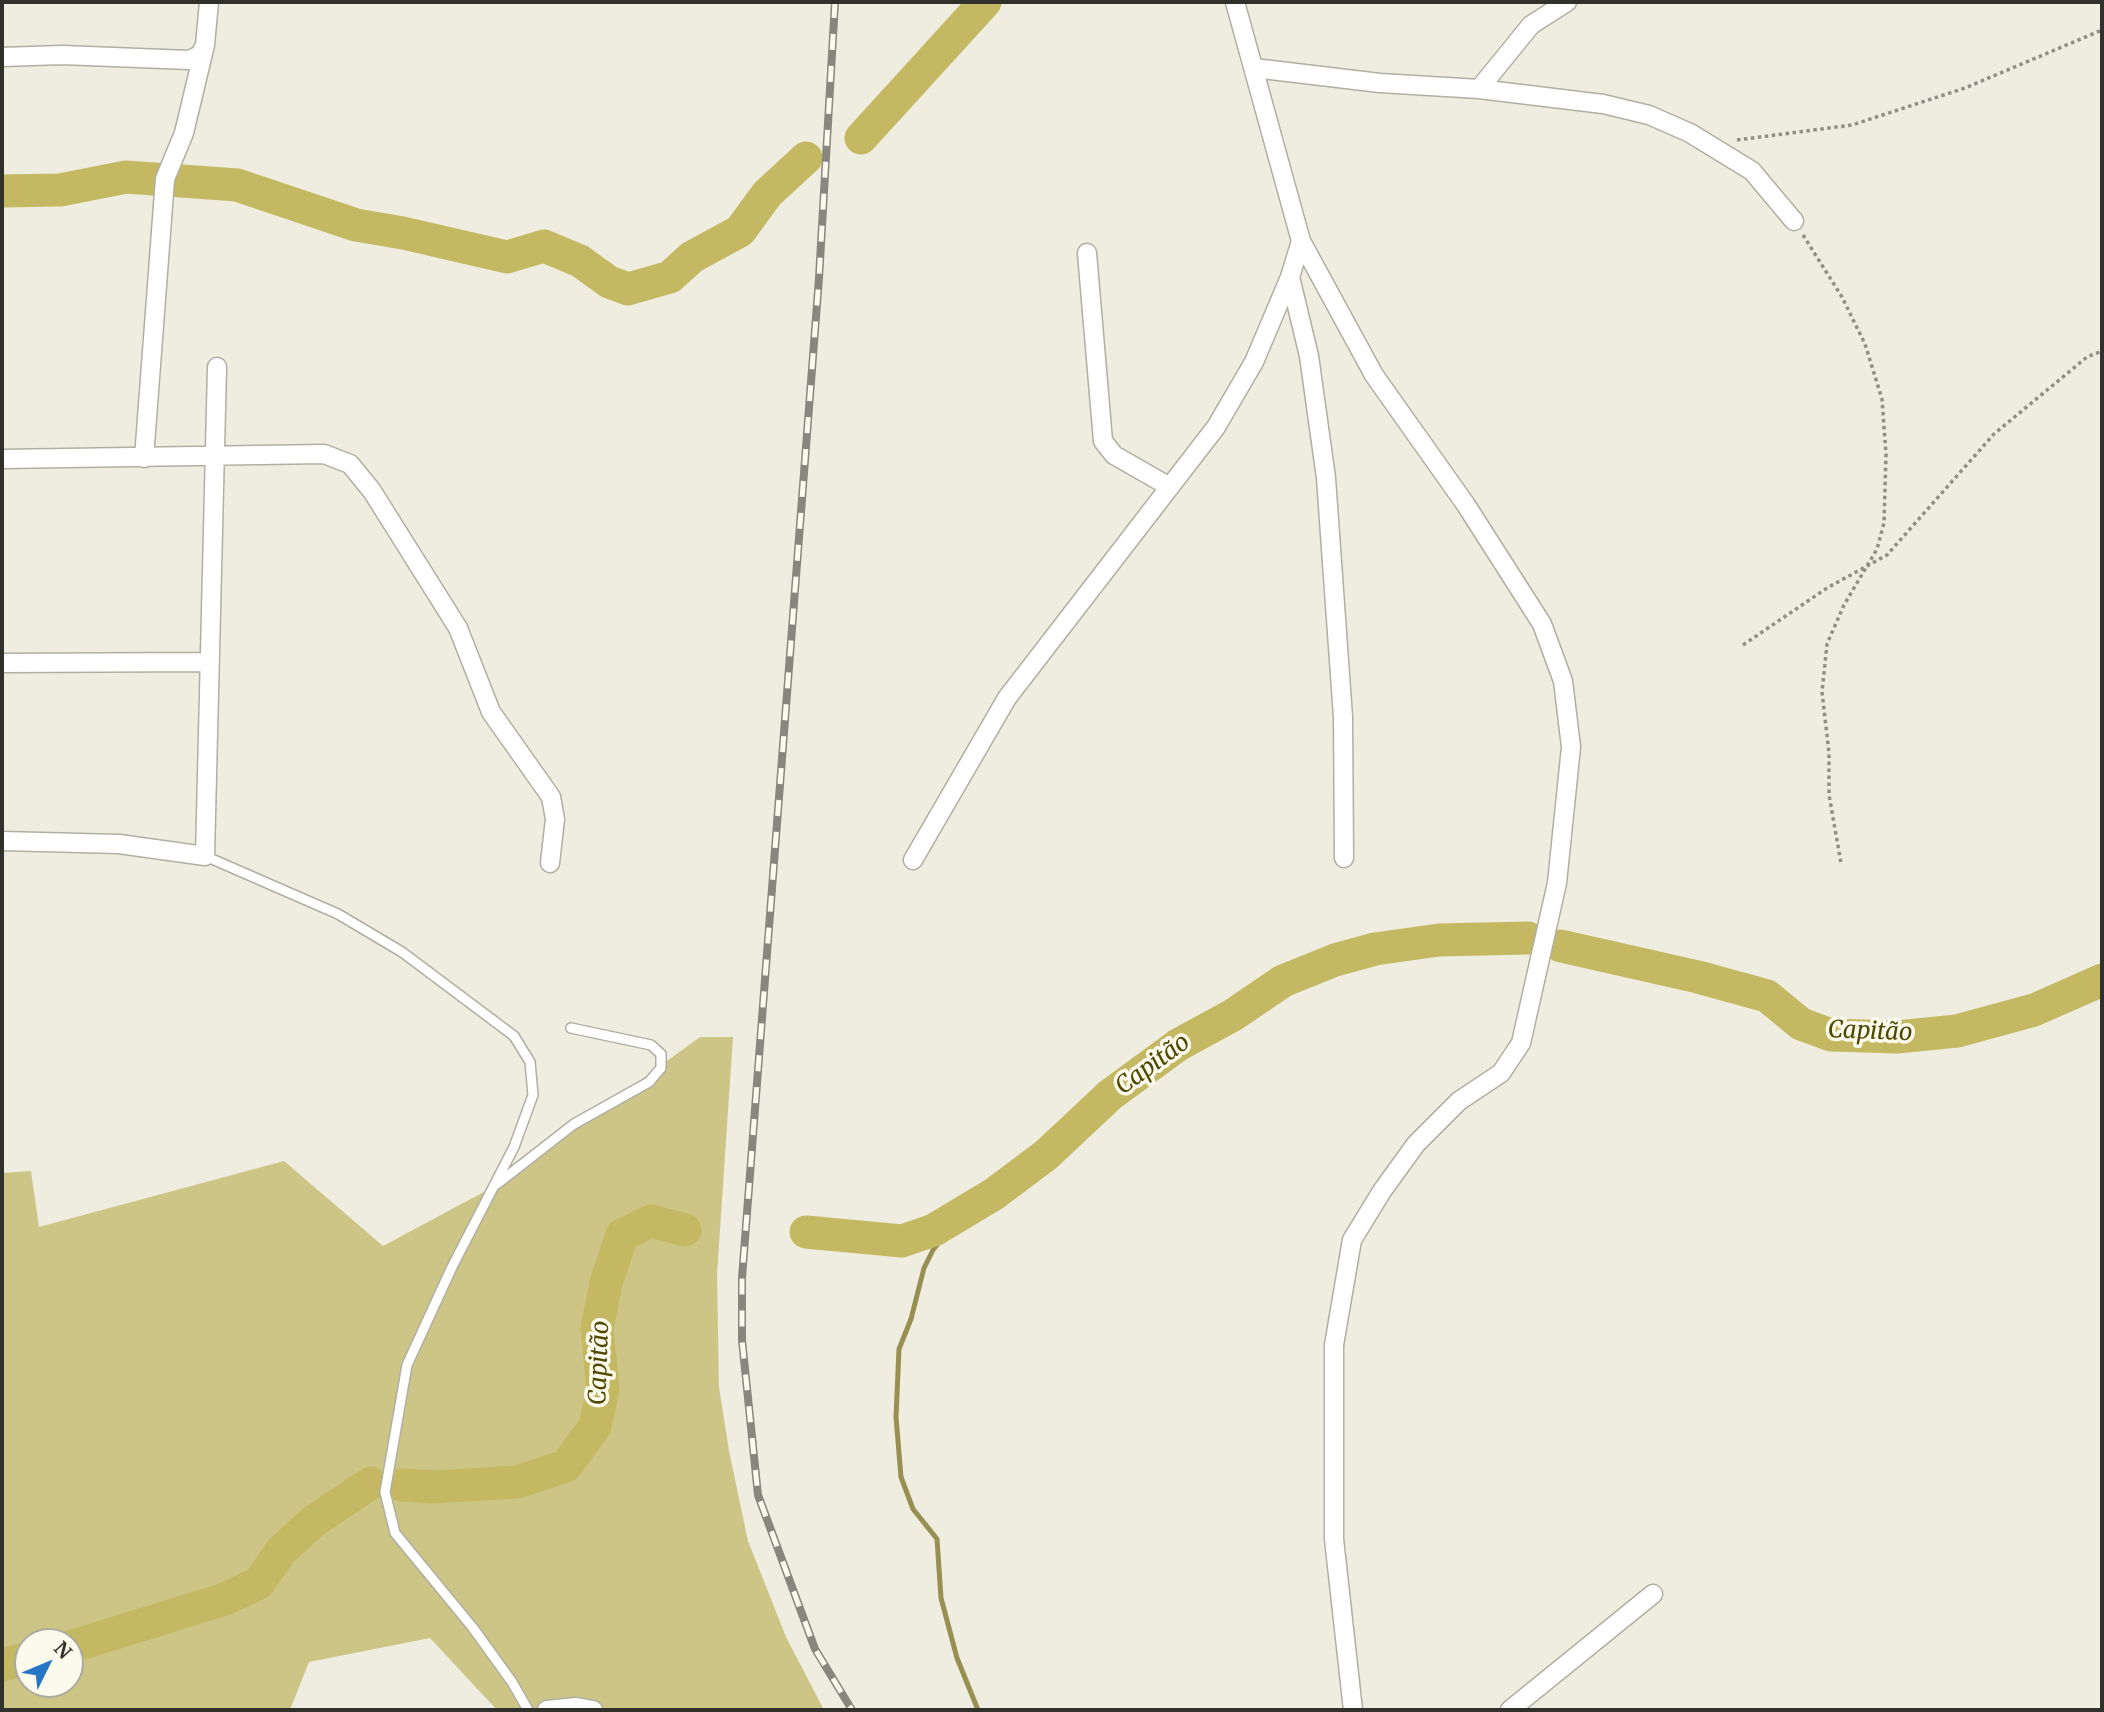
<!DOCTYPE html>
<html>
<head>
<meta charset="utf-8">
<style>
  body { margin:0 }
  #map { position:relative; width:2104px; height:1712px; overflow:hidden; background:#eeeddf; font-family:Merriweather,serif }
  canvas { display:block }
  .frame { position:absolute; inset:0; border:4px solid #31312b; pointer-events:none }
  .north { position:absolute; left:14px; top:1628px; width:70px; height:70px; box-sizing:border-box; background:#fcfaec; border:2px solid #abaa9f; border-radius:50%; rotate:47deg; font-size:19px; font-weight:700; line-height:28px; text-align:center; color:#31312b }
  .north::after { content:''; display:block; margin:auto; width:24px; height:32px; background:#2576c5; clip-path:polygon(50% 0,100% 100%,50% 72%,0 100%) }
</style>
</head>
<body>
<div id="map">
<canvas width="2104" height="1712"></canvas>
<div class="frame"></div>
<div class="north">N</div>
</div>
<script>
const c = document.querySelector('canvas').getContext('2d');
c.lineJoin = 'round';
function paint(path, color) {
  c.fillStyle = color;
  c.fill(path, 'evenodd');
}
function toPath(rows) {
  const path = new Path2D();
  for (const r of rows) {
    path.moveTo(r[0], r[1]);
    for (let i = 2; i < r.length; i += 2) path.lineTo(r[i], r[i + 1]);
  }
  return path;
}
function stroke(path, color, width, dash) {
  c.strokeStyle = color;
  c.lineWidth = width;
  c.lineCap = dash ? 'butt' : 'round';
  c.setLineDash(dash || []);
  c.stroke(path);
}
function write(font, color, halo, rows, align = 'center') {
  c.font = font + ' Merriweather,serif';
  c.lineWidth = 7;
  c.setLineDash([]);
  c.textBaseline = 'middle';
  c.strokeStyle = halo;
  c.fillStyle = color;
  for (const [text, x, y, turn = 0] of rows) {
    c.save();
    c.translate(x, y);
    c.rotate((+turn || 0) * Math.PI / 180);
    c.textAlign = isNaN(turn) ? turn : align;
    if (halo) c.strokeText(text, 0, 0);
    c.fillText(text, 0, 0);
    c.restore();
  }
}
const green = toPath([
  [700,1037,733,1037,717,1274,719,1387,729,1451,748,1541,786,1637,824,1710,497,1710,430,1638,309,1662,290,1710,2,1710,2,1173,31,1171,39,1227,284,1161,383,1246,493,1187],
  [28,1642,70,1642,70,1684,28,1684]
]);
const stream = toPath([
  [963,1212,933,1250,924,1268,911,1319,899,1349,896,1417,901,1477,913,1509,937,1539,941,1598,957,1658,978,1710]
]);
const river = toPath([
  [861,138,985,2],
  [2,191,60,190,126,177,237,185,356,225,403,233,507,257,544,246,580,261,609,282,628,289,670,277,692,257,740,231,767,194,806,158],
  [1561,946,1698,977,1767,996,1801,1024,1831,1035,1897,1037,1957,1031,2034,1010,2102,980],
  [806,1232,902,1241,934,1230,994,1194,1046,1155,1110,1095,1178,1045,1233,1015,1283,981,1335,960,1375,949,1439,940,1528,938],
  [401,1485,433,1487,517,1482,566,1466,595,1426,603,1389,597,1328,606,1283,622,1235,651,1221,685,1230],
  [70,1647,225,1599,259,1583,281,1551,314,1521,371,1483],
  [2,1665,28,1658]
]);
const path = toPath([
  [1737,140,1852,125,1965,88,2102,30],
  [1803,235,1842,297,1865,344,1882,399,1886,454,1884,523,1877,549,1844,605,1827,644,1822,692,1829,753,1829,795,1841,863],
  [1743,645,1827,588,1887,555,1994,434,2087,357,2102,351]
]);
const lane = toPath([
  [205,856,338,914,402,952,514,1036,530,1062,533,1095,514,1147,452,1267,407,1365,385,1492,395,1533,473,1628,512,1682,528,1710],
  [497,1184,574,1124,649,1082,661,1068,661,1054,651,1045,571,1028]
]);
const street = toPath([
  [1235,2,1301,241,1374,375,1466,505,1542,624,1563,681,1571,747,1557,883,1521,1043,1501,1073,1459,1101,1416,1144,1382,1191,1352,1240,1334,1345,1334,1539,1353,1710],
  [2,57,62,55,189,60,200,55,205,45,209,2],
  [1254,68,1380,83,1479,89,1603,104,1649,115,1690,133,1752,171,1794,221],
  [1479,89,1531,25,1567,2],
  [1087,253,1103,441,1114,455,1170,487],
  [1290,277,1309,356,1326,478,1343,717,1344,858],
  [144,458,165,179,184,133,205,45],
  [2,459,324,454,350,464,372,491,458,628,491,712,551,797,555,819,550,863],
  [2,663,210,662],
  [2,841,119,844,205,856,217,367],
  [913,860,1007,698,1216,427,1254,362,1290,277,1301,241],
  [547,1710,576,1707,593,1710],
  [1510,1710,1653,1594]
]);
const rail = toPath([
  [835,2,819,278,742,1278,742,1340,758,1495,815,1649,852,1710]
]);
const waterNames = [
  ["Capitão",1870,1032,2],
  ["Capitão",1153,1065,-36],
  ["Capitão",600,1363,-88]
];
paint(green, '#cdc586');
stroke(stream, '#989052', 5);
stroke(river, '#c4b962', 33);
stroke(lane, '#b0afa1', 12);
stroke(street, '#b0afa1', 21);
stroke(path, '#908f85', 3.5, [3.5, 3.5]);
stroke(lane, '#fff', 9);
stroke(street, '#fff', 18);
stroke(rail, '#88877e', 8);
stroke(rail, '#fcfaec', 5, [16]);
write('italic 24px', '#504800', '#fcfaec', waterNames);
</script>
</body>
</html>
